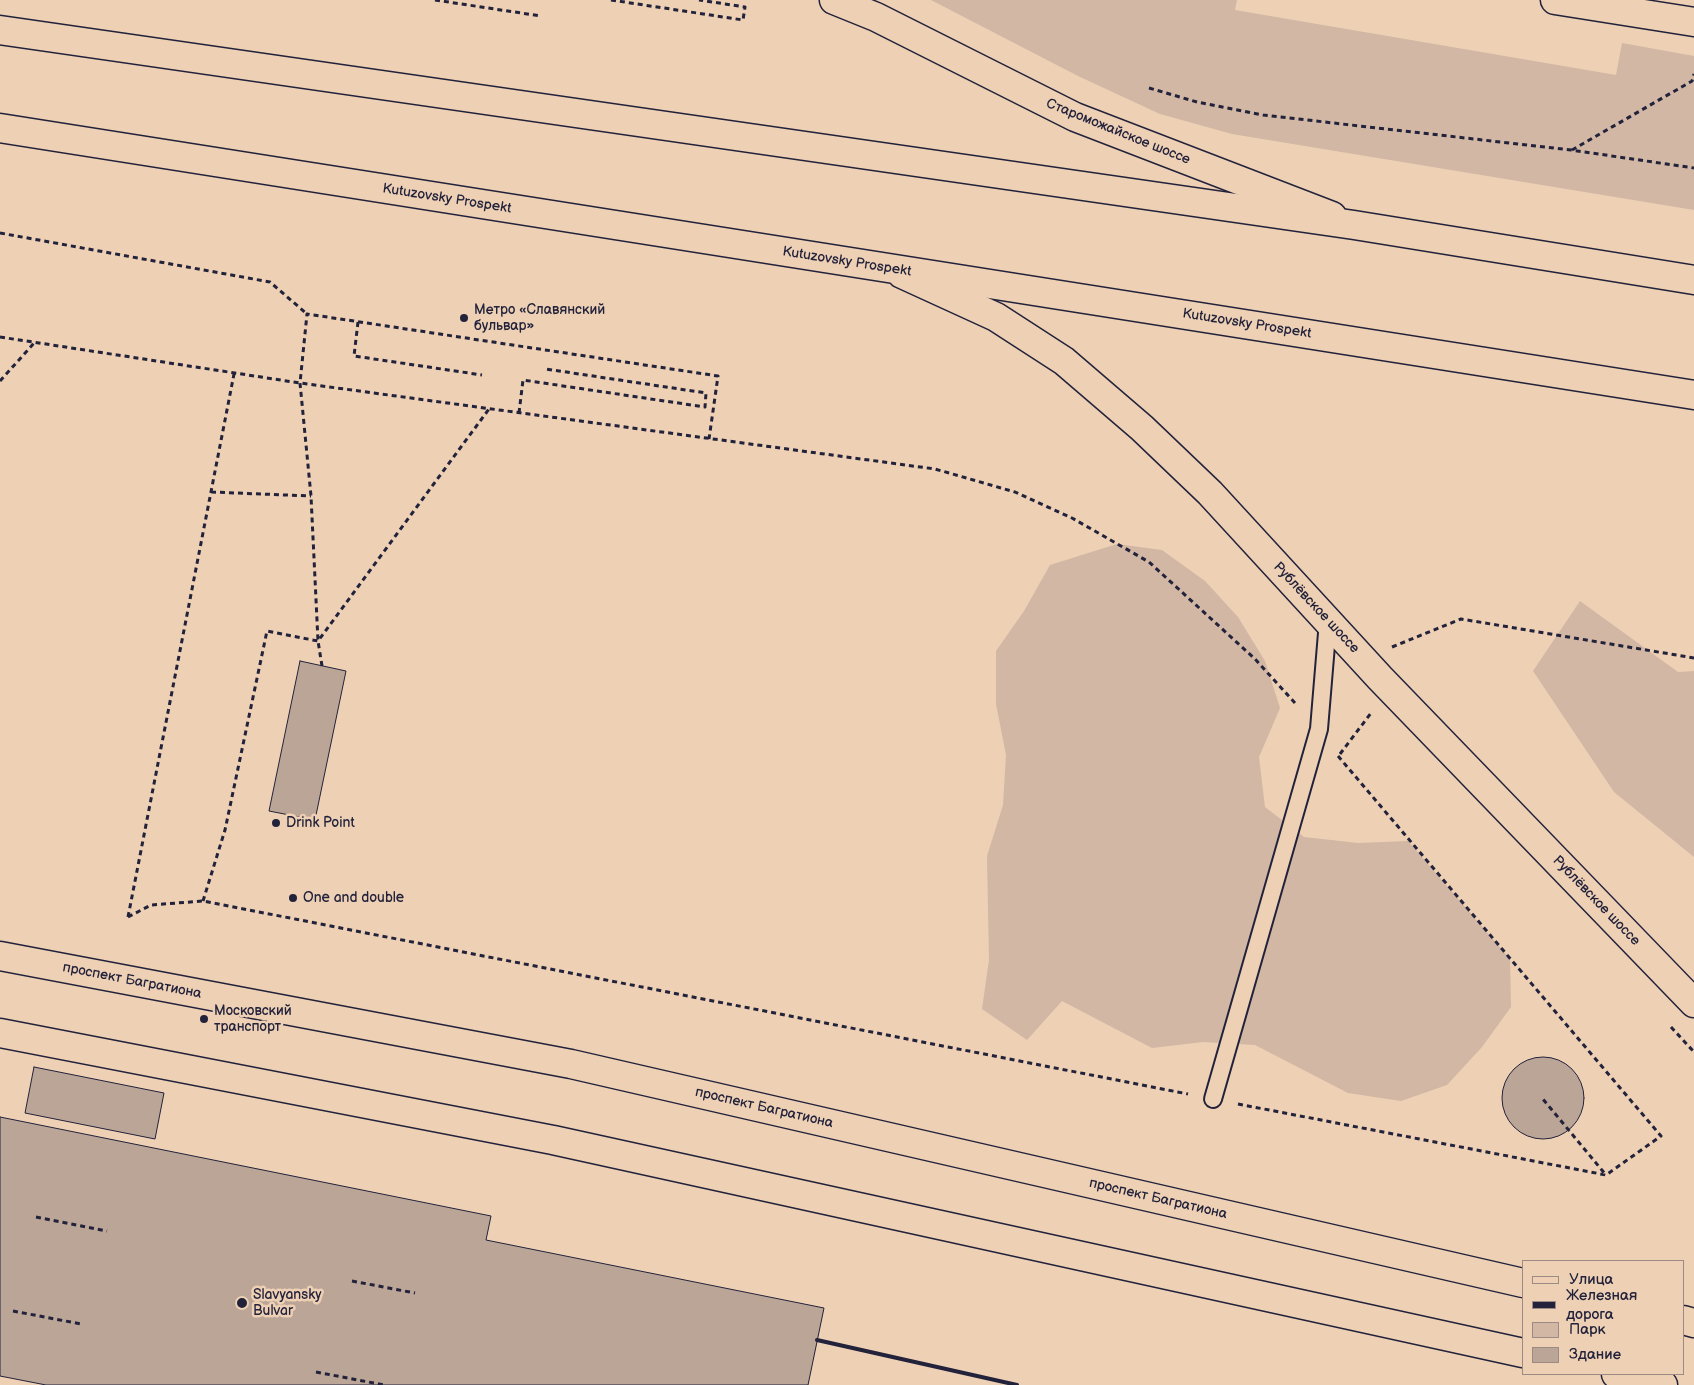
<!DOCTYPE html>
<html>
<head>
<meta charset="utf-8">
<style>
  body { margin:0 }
  #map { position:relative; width:1694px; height:1385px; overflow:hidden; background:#eed0b5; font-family:"Balsamiq Sans",sans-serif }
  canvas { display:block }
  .legend { position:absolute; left:1522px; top:1260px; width:162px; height:115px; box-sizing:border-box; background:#eed0b5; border:1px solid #9c8a84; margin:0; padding:6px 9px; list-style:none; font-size:15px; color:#22223b }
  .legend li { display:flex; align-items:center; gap:10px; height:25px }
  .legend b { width:25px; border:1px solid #9c8a84 }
</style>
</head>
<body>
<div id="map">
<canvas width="1694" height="1385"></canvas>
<ul class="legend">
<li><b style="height:6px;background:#eed0b5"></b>Улица</li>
<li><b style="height:6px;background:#22223b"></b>Железная дорога</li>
<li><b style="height:14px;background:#d1b7a4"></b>Парк</li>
<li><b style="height:14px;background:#bba597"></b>Здание</li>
</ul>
</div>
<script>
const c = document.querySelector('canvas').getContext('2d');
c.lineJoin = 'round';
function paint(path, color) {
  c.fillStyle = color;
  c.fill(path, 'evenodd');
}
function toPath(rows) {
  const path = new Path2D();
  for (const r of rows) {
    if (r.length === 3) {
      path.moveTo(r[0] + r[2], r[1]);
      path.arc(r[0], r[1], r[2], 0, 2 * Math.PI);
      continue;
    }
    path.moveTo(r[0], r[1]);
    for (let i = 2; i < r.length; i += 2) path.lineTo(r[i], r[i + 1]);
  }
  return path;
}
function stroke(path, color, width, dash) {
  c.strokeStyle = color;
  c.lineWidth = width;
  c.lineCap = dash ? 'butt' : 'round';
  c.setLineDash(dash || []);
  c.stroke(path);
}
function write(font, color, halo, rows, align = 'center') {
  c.font = font + ' "Balsamiq Sans",sans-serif';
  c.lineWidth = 5;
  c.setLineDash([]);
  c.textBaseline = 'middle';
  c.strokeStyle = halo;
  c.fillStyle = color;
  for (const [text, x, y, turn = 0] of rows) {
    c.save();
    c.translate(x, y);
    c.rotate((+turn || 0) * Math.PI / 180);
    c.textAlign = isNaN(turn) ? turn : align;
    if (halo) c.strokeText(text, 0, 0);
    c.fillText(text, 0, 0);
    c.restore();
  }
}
const green = toPath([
  [931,0,1237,0,1235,10,1616,75,1622,43,1694,56,1694,210,1232,134,1160,114,1078,76],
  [1117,544,1162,550,1205,581,1238,617,1265,661,1280,708,1259,757,1265,807,1304,837,1358,843,1408,841,1510,959,1511,1007,1482,1047,1447,1085,1401,1101,1348,1093,1255,1045,1203,1042,1152,1048,1062,1001,1027,1040,982,1009,989,960,987,856,1003,805,1006,755,996,704,996,651,1024,611,1050,565],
  [1580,601,1678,672,1694,671,1694,857,1614,792,1533,671]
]);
const building = toPath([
  [300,661,346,671,315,820,269,811,300,661],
  [1543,1098,41],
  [34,1067,164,1093,155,1139,25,1113,34,1067],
  [0,1117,491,1216,486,1240,824,1308,808,1385,46,1385,0,1376,0,1117]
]);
const path = toPath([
  [435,0,541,16],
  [611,0,743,20,745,7,699,0],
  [1149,88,1197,102,1263,115,1571,150,1694,168],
  [1572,150,1692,81,1694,74],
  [0,233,270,282,307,314],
  [358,322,354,356,482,375],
  [0,337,300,383,935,469,1015,492,1072,518,1149,562,1255,659,1295,703],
  [0,381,35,342],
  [519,413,523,380,705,407,706,393,546,369],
  [211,492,311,496],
  [1392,647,1461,619,1694,658],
  [322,666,318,641,311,496,300,383,307,314,718,376,709,439],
  [1340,754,1371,713],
  [1338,756,1661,1136,1606,1175],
  [203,901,225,830,267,631,318,641,489,409],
  [128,917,151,905,203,901,1188,1094],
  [128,917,234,374],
  [1671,1027,1694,1052],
  [1238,1104,1606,1175,1542,1098],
  [36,1217,107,1231],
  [352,1281,415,1293],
  [13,1311,81,1324],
  [316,1372,384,1385]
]);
const lane = toPath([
  [1213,1099,1319,729,1328,621]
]);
const secondary = toPath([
  [834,0,876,17,1075,117,1332,216],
  [1555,0,1694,22],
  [902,274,996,317,1064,361,1142,428,1210,493,1380,678,1694,1003]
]);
const primary = toPath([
  [0,30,1354,225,1694,280],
  [0,128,1694,395],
  [0,956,571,1064,1523,1283],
  [0,1033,553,1140,1523,1353],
  [1683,1320,1694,1323],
  [1616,1374,1663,1385]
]);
const rail = toPath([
  [817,1340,1017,1385]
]);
const markers = [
  [464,318,5,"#22223b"],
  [276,823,5,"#22223b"],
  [293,898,5,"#22223b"],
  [204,1019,5,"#22223b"],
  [242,1303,6,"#22223b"]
];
const streetNames = [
  ["Староможайское шоссе",1118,132,22],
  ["Kutuzovsky Prospekt",447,199,9],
  ["Kutuzovsky Prospekt",847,262,9],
  ["Kutuzovsky Prospekt",1247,324,9],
  ["Рублёвское шоссе",1316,608,47],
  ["Рублёвское шоссе",1596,901,46],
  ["проспект Багратиона",132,981,11],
  ["проспект Багратиона",764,1108,13],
  ["проспект Багратиона",1158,1199,13]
];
const poiNames = [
  ["Метро «Славянский",474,310],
  ["бульвар»",474,326],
  ["Drink Point",286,823],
  ["One and double",303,898],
  ["Московский",214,1011],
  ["транспорт",214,1027],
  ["Slavyansky",253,1295],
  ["Bulvar",253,1311]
];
paint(green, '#d1b7a4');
paint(building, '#bba597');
stroke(building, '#22223b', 1);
stroke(lane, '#22223b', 20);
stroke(secondary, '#22223b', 31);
stroke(primary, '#22223b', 31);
stroke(path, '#22223b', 3, [5, 4]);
stroke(lane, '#eed0b5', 16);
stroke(secondary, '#eed0b5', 28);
stroke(primary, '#eed0b5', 28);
stroke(rail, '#22223b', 4);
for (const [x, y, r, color] of markers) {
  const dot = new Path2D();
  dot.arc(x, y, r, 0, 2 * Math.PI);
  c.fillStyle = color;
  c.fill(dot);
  stroke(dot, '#eed0b5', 2);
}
write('14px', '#22223b', '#eed0b5', streetNames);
write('14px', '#22223b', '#eed0b5', poiNames, 'left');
</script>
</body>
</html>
